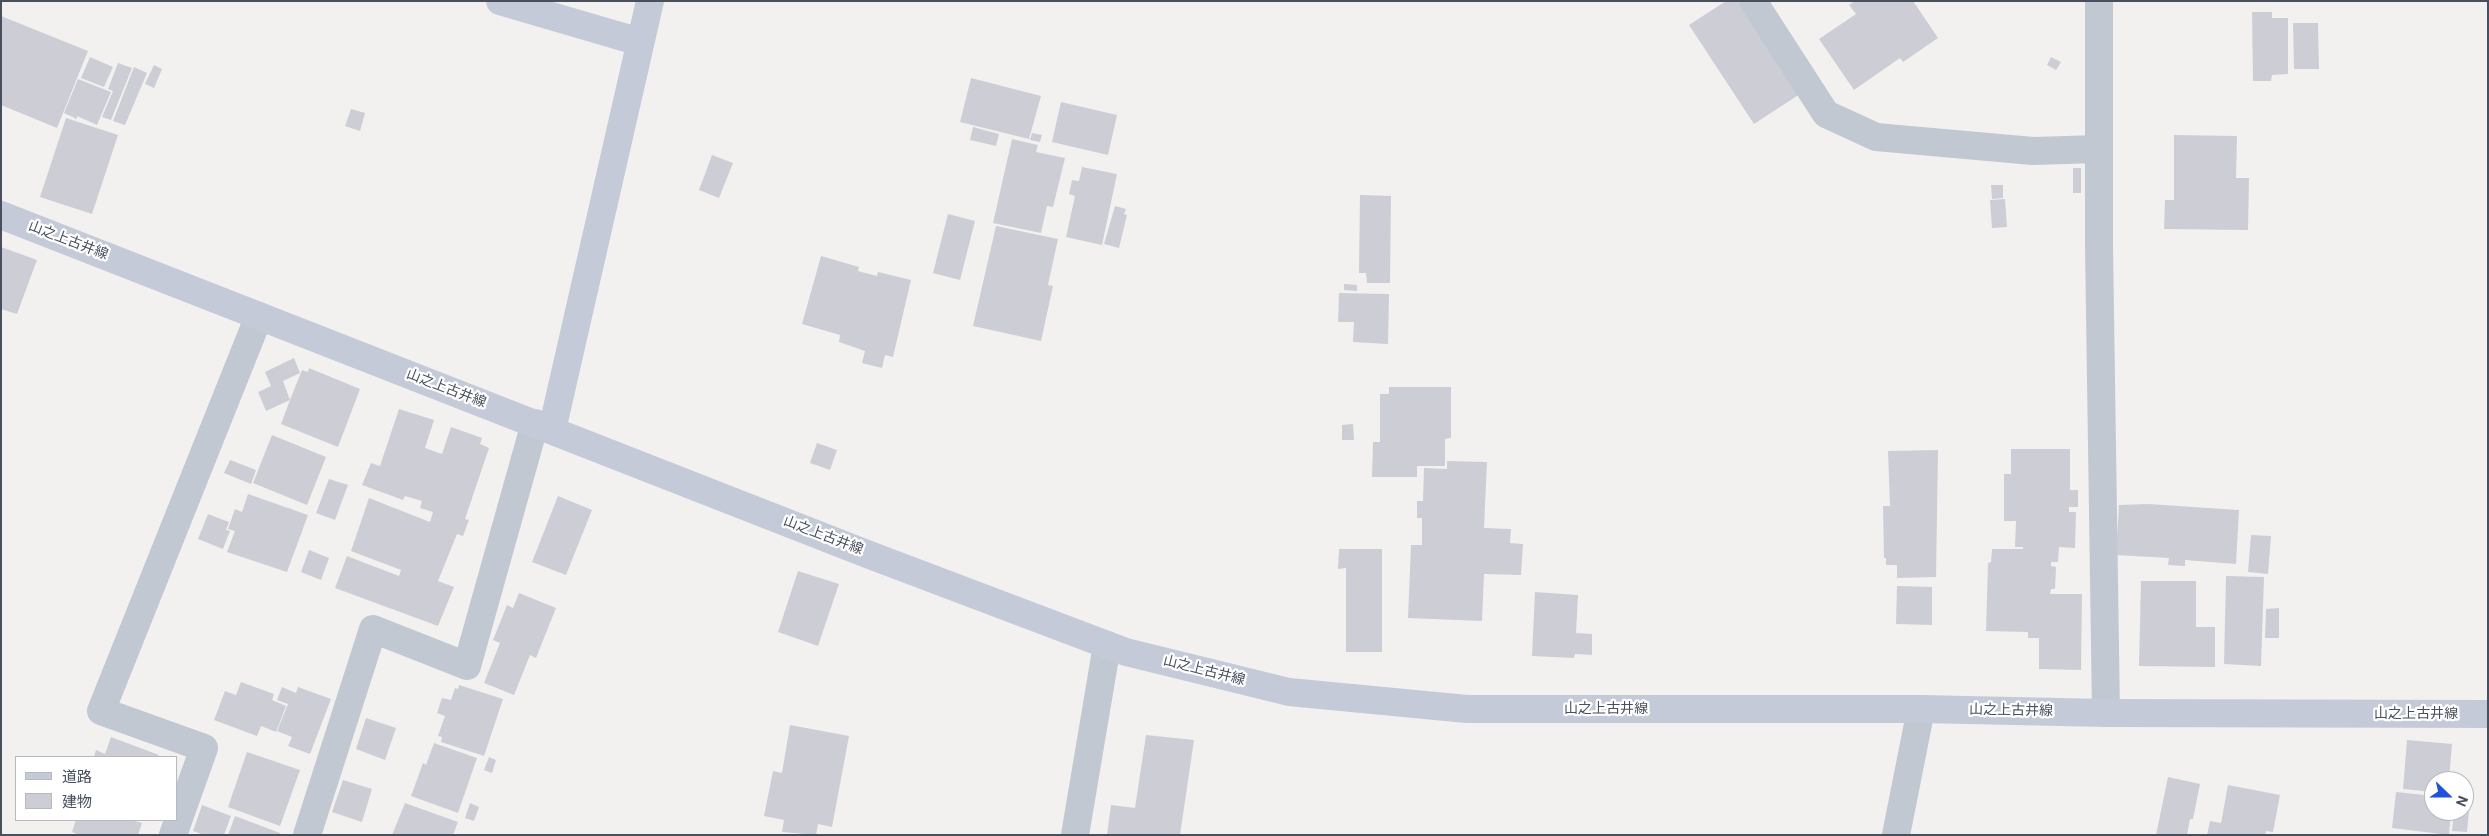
<!DOCTYPE html>
<html>
<head>
<meta charset="utf-8">
<style>
  body { margin:0 }
  #map { position:relative; width:2489px; height:836px; overflow:hidden; background:#f2f1f0; font-family:Roboto,"Noto Sans JP",sans-serif }
  canvas { display:block }
  .frame { position:absolute; inset:0; border:2px solid #49505d; pointer-events:none }
  .legend { position:absolute; left:15px; top:756px; width:162px; height:65px; box-sizing:border-box; background:#fff; border:1px solid #b6b9be; margin:0; padding:6px 9px; list-style:none; font-size:15px; color:#49505d }
  .legend li { display:flex; align-items:center; gap:10px; height:25px }
  .legend b { width:25px; border:1px solid #b6b9be }
  .north { position:absolute; left:2424px; top:771px; width:50px; height:50px; box-sizing:border-box; background:#fff; border:1px solid #b6b9be; border-radius:50%; rotate:112deg; font-size:14px; font-weight:700; line-height:20px; text-align:center; color:#49505d }
  .north::after { content:''; display:block; margin:auto; width:18px; height:22px; background:#2053dc; clip-path:polygon(50% 0,100% 100%,50% 72%,0 100%) }
</style>
</head>
<body>
<div id="map">
<canvas width="2489" height="836"></canvas>
<div class="frame"></div>
<ul class="legend">
<li><b style="height:6px;background:#c4cad8"></b>道路</li>
<li><b style="height:14px;background:#cdced5"></b>建物</li>
</ul>
<div class="north">N</div>
</div>
<script>
const c = document.querySelector('canvas').getContext('2d');
c.lineJoin = 'round';
function paint(path, color) {
  c.fillStyle = color;
  c.fill(path, 'evenodd');
}
function toPath(rows) {
  const path = new Path2D();
  for (const r of rows) {
    path.moveTo(r[0], r[1]);
    for (let i = 2; i < r.length; i += 2) path.lineTo(r[i], r[i + 1]);
  }
  return path;
}
function stroke(path, color, width, dash) {
  c.strokeStyle = color;
  c.lineWidth = width;
  c.lineCap = dash ? 'butt' : 'round';
  c.setLineDash(dash || []);
  c.stroke(path);
}
function write(font, color, halo, rows, align = 'center') {
  c.font = font + ' Roboto,"Noto Sans JP",sans-serif';
  c.lineWidth = 4.5;
  c.setLineDash([]);
  c.textBaseline = 'middle';
  c.strokeStyle = halo;
  c.fillStyle = color;
  for (const [text, x, y, turn = 0] of rows) {
    c.save();
    c.translate(x, y);
    c.rotate((+turn || 0) * Math.PI / 180);
    c.textAlign = isNaN(turn) ? turn : align;
    if (halo) c.strokeText(text, 0, 0);
    c.fillText(text, 0, 0);
    c.restore();
  }
}
const building = toPath([
  [1726,1,1739,1,1800,94,1754,124,1689,25],
  [1855,1,1913,1,1938,38,1903,62,1900,58,1854,90,1819,39,1856,14,1849,5],
  [2252,12,2272,12,2272,18,2288,18,2288,74,2272,75,2271,81,2253,81],
  [1,16,88,51,57,128,1,105],
  [2293,23,2318,23,2319,69,2294,69],
  [90,57,113,67,104,87,81,78],
  [2051,57,2061,62,2056,70,2047,65],
  [118,63,132,68,111,120,102,117,113,91,108,89],
  [154,65,162,69,154,88,145,84],
  [134,67,147,73,125,125,113,121],
  [971,78,1041,96,1029,139,960,122],
  [78,79,111,92,97,125,77,116,77,119,64,113],
  [1061,102,1117,115,1108,155,1052,142],
  [351,109,365,113,360,131,345,126],
  [66,118,118,135,92,214,40,197],
  [973,127,999,134,996,146,970,140],
  [1032,133,1042,135,1040,142,1030,140],
  [2174,135,2237,136,2236,178,2249,178,2248,230,2164,229,2165,200,2174,200],
  [1012,139,1038,145,1036,152,1065,158,1053,207,1047,206,1041,233,993,223],
  [712,155,733,163,719,198,699,190],
  [1082,167,1117,174,1102,245,1066,237,1075,196,1069,194,1072,180,1079,181],
  [2073,168,2081,168,2081,193,2073,193],
  [1991,185,2003,185,2003,198,1992,199],
  [1360,195,1391,196,1390,283,1367,283,1366,273,1359,273],
  [2005,199,2007,227,1992,228,1990,200],
  [1115,206,1126,209,1124,214,1127,215,1119,248,1104,244],
  [948,214,975,221,960,280,933,273],
  [996,226,1058,239,1048,285,1053,286,1041,341,973,326],
  [1,247,37,260,17,314,1,309],
  [821,256,859,267,858,271,877,276,878,272,911,280,893,357,885,355,882,368,862,363,865,351,839,342,840,335,802,324],
  [1344,284,1357,285,1357,291,1344,290],
  [1339,293,1389,294,1388,344,1353,342,1354,322,1338,322],
  [294,358,300,373,283,381,290,400,302,370,308,372,309,368,360,389,338,447,281,424,290,400,266,411,258,392,271,386,265,372],
  [1389,387,1451,387,1451,438,1445,439,1445,466,1417,466,1417,477,1372,477,1373,442,1380,442,1380,394,1389,394],
  [399,409,434,420,425,448,442,454,451,427,482,438,480,444,489,448,465,519,469,520,463,536,457,534,438,581,454,587,438,626,335,588,347,556,399,576,401,570,351,551,369,498,430,522,433,512,420,508,422,501,405,496,403,500,362,485,371,463,380,466],
  [1353,424,1354,440,1342,440,1342,425],
  [272,435,326,457,307,505,253,483],
  [817,443,837,450,830,470,810,463],
  [2011,449,2070,449,2070,490,2078,490,2078,507,2069,507,2069,512,2076,512,2075,548,2059,547,2058,562,2051,562,2051,566,2056,567,2055,589,2051,589,2050,594,2082,594,2081,670,2039,669,2039,638,2028,638,2028,632,1986,631,1988,563,1991,562,1992,549,2023,549,2023,547,2015,547,2016,521,2004,521,2004,474,2011,474],
  [1938,450,1936,577,1897,578,1897,565,1886,565,1886,558,1884,558,1883,506,1890,506,1888,451],
  [230,460,256,470,251,484,224,473],
  [1447,461,1487,462,1484,528,1511,529,1510,543,1523,544,1521,575,1484,574,1482,621,1408,618,1411,545,1422,545,1422,518,1417,518,1417,501,1423,501,1424,468,1447,469],
  [329,479,348,485,335,520,316,513],
  [248,494,308,515,287,572,227,552,235,531,228,529,235,509,242,512],
  [558,496,592,510,566,575,532,562],
  [2148,504,2239,510,2236,564,2185,560,2185,566,2168,565,2169,558,2116,555,2119,505],
  [208,514,229,522,226,530,230,531,223,549,198,539],
  [2251,535,2271,536,2268,574,2248,572],
  [1339,549,1382,549,1382,652,1346,652,1346,568,1338,569],
  [309,550,329,558,321,580,301,572],
  [798,571,839,584,818,646,778,632],
  [2226,576,2264,577,2261,666,2224,664],
  [2141,581,2196,581,2196,627,2215,627,2215,667,2139,666],
  [1897,586,1932,587,1932,625,1896,624],
  [1535,592,1578,595,1576,633,1592,634,1592,655,1575,654,1574,658,1532,656],
  [519,593,556,608,536,658,530,655,514,695,484,683,500,643,493,640,507,605,513,608],
  [2279,608,2279,638,2265,638,2266,609],
  [241,682,274,694,272,700,286,706,276,732,261,726,257,736,214,720,225,691,236,695],
  [459,685,503,699,484,756,441,742,442,737,438,736,445,716,437,713,442,698,451,700,455,688,458,689],
  [282,687,296,693,298,687,331,699,310,754,288,746,292,737,277,731,288,704,277,700],
  [366,718,396,728,385,760,356,749],
  [790,725,849,736,832,827,818,824,816,835,782,832,784,820,764,816,773,771,782,773],
  [1146,735,1194,740,1180,835,1107,835,1111,805,1135,808],
  [111,737,159,755,158,757,94,757,96,750,105,754],
  [2407,740,2452,744,2449,781,2434,781,2434,792,2403,789],
  [434,743,477,758,458,813,411,796,423,763,426,765],
  [247,752,300,770,280,826,228,807],
  [489,757,496,760,492,773,484,770],
  [2168,777,2200,784,2193,819,2190,819,2187,835,2156,835],
  [343,780,372,789,362,822,332,812],
  [2228,785,2280,795,2273,832,2266,831,2265,835,2207,835,2210,821,2221,823],
  [2396,792,2434,796,2434,811,2451,811,2449,835,2392,828],
  [2464,801,2470,801,2467,832,2452,831,2454,811,2464,811],
  [405,803,458,822,453,835,392,835],
  [470,803,479,807,474,821,465,818],
  [202,805,231,816,224,835,204,835,193,831],
  [235,816,280,833,280,835,228,835],
  [76,820,132,820,142,823,138,835,79,835,72,832]
]);
const street = toPath([
  [1753,1,1826,114,1876,137,2033,151,2099,149],
  [2099,1,2099,246,2106,713],
  [173,835,204,748,101,711,259,316],
  [307,835,373,629,467,666,535,423],
  [1075,835,1107,645],
  [1896,835,1921,709]
]);
const secondary = toPath([
  [500,1,640,42],
  [1,215,867,554,1126,652,1289,692,1467,709,1921,709,2106,713,2488,714],
  [552,430,650,1]
]);
const streetNames = [
  ["山之上古井線",68,241,21],
  ["山之上古井線",446,389,21],
  ["山之上古井線",823,536,21],
  ["山之上古井線",1204,671,14],
  ["山之上古井線",1606,709],
  ["山之上古井線",2011,711,1],
  ["山之上古井線",2416,714]
];
paint(building, '#cdced5');
stroke(street, '#c1c8d1', 28);
stroke(secondary, '#c4cad8', 28);
write('14px', '#49505d', '#fff', streetNames);
</script>
</body>
</html>
